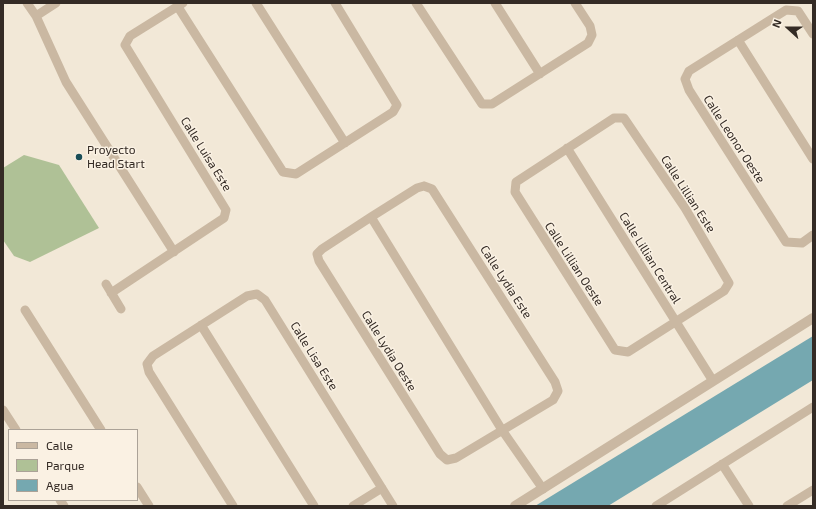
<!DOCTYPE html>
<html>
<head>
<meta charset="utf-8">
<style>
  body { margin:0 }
  #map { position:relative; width:816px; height:509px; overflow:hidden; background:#f2e8d7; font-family:"Exo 2",sans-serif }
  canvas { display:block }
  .frame { position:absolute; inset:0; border:4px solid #342b25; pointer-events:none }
  .legend { position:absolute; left:8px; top:429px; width:130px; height:72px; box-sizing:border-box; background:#faf1e3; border:1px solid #aba297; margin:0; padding:5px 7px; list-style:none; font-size:12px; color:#342b25 }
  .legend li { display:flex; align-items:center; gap:8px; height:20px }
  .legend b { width:20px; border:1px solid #aba297 }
  .north { position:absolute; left:768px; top:8px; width:40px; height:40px; -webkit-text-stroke:3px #faf1e3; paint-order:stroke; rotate:291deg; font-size:11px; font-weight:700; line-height:16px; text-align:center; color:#342b25 }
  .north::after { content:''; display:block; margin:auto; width:14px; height:18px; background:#342b25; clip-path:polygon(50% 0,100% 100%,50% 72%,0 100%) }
</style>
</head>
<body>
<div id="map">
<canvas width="816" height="509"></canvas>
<div class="frame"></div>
<ul class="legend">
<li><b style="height:5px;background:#cab8a2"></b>Calle</li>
<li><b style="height:11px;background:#afc196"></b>Parque</li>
<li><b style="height:11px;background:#75a8b0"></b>Agua</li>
</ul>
<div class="north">N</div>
</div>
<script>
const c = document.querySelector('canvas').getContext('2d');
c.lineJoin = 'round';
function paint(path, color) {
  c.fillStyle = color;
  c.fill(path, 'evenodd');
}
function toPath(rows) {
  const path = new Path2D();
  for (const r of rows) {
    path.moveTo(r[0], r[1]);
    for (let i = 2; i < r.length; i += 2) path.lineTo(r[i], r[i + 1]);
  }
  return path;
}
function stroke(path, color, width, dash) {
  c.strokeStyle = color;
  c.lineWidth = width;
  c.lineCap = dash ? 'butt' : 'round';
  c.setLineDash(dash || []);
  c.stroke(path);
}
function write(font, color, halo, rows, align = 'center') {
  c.font = font + ' "Exo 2",sans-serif';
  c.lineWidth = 3;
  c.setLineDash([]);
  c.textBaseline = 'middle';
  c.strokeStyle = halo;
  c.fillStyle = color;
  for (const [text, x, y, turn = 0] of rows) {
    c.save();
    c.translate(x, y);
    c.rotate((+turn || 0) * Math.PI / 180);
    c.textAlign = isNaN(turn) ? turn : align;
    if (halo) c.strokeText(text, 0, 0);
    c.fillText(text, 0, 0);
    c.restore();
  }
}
const green = toPath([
  [24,155,59,165,99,228,30,262,14,256,3,240,3,168]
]);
const water = toPath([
  [813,336,813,380,608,506,535,506]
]);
const minor = toPath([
  [27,3,36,16,66,82,174,252],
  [256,3,345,143],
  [416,3,482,104,492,104,588,43,592,35,590,26,575,3],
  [495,3,540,74],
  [178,7,283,172,296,174,393,112,397,105,335,3],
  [36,16,56,3],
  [813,34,798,11,786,10,689,71,685,79,689,90,786,242,802,243,813,235],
  [738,40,813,159],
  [614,118,624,118,685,208,729,283,724,291,628,352,615,350,515,192,516,182,614,118],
  [567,148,713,381],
  [424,186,432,189,555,382,558,391,553,400,456,458,447,460,440,454,319,261,317,254,322,249,371,217,417,188,424,186],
  [371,217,502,430,543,489],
  [106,284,121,309],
  [111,293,224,218,226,210,125,45,130,36,183,3],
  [25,310,101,430],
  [201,325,314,506],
  [3,410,16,430],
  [722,464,749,506],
  [137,487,149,506],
  [60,500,64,506],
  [233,506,149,372,147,364,153,356,247,296,257,294,265,300,393,506],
  [353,506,382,488],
  [656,506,813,407],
  [787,506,813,490]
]);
const tertiary = toPath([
  [515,506,813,318]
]);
const markers = [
  [79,157,4,"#194d57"]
];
const streetNames = [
  ["Calle Leonor Oeste",734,139,57],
  ["Calle Luisa Este",206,154,58],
  ["Calle Lillian Este",688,194,57],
  ["Calle Lillian Central",650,258,58],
  ["Calle Lillian Oeste",574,264,57],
  ["Calle Lydia Este",506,282,57],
  ["Calle Lydia Oeste",389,351,58],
  ["Calle Lisa Este",314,356,58]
];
const poiNames = [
  ["Proyecto",87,150],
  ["Head Start",87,164]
];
paint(green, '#afc196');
paint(water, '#75a8b0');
stroke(minor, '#cab8a2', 9);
stroke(tertiary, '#cab8a2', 10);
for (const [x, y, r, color] of markers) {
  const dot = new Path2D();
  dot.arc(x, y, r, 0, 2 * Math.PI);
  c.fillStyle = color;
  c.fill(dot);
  stroke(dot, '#faf1e3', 1.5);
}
write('12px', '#342b25', '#faf1e3', streetNames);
write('12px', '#342b25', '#faf1e3', poiNames, 'left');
</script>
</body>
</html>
